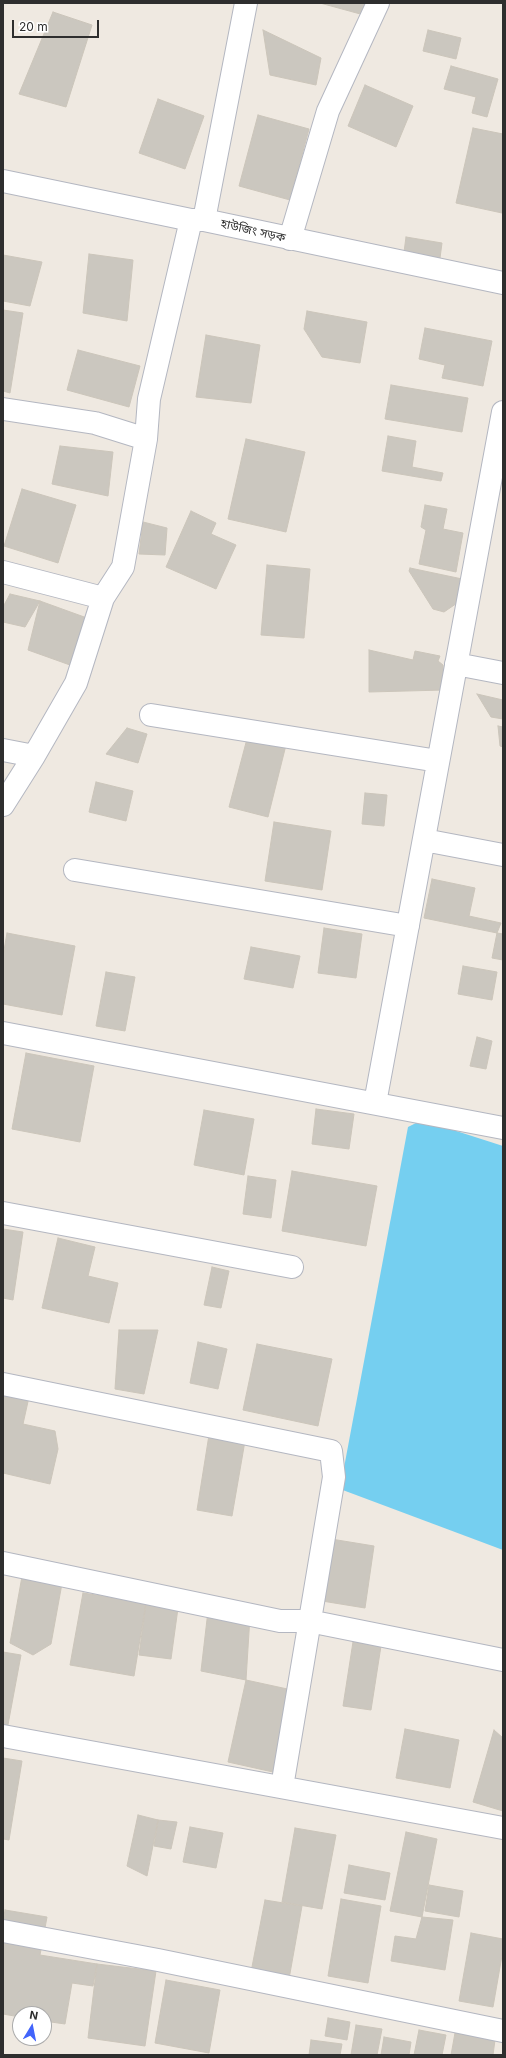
<!DOCTYPE html>
<html>
<head>
<meta charset="utf-8">
<style>
  body { margin:0 }
  #map { position:relative; width:506px; height:2058px; overflow:hidden; background:#efe9e1; font-family:Inter,sans-serif }
  canvas { display:block }
  .frame { position:absolute; inset:0; border:4px solid #2e2e2e; pointer-events:none }
  .north { position:absolute; left:12px; top:2006px; width:40px; height:40px; box-sizing:border-box; background:#fff; border:1px solid #ababab; border-radius:50%; rotate:10deg; font-size:11px; font-weight:700; line-height:16px; text-align:center; color:#2e2e2e }
  .north::after { content:''; display:block; margin:auto; width:14px; height:18px; background:#4264fb; clip-path:polygon(50% 0,100% 100%,50% 72%,0 100%) }
  .scale { position:absolute; left:12px; top:20px; width:87px; height:18px; box-sizing:border-box; border:2px solid #2e2e2e; border-top:0; padding-left:5px; font-size:12px; line-height:14px; white-space:nowrap; color:#2e2e2e; -webkit-text-stroke:3px #fff; paint-order:stroke }
</style>
</head>
<body>
<div id="map">
<canvas width="506" height="2058"></canvas>
<div class="frame"></div>
<div class="north">N</div>
<div class="scale">20 m</div>
</div>
<script>
const c = document.querySelector('canvas').getContext('2d');
c.lineJoin = 'round';
function paint(path, color) {
  c.fillStyle = color;
  c.fill(path, 'evenodd');
}
function toPath(rows) {
  const path = new Path2D();
  for (const r of rows) {
    path.moveTo(r[0], r[1]);
    for (let i = 2; i < r.length; i += 2) path.lineTo(r[i], r[i + 1]);
  }
  return path;
}
function stroke(path, color, width, dash) {
  c.strokeStyle = color;
  c.lineWidth = width;
  c.lineCap = dash ? 'butt' : 'round';
  c.setLineDash(dash || []);
  c.stroke(path);
}
function write(font, color, halo, rows, align = 'center') {
  c.font = font + ' Inter,"Noto Sans Bengali",sans-serif';
  c.lineWidth = 4;
  c.setLineDash([]);
  c.textBaseline = 'middle';
  c.strokeStyle = halo;
  c.fillStyle = color;
  for (const [text, x, y, turn = 0] of rows) {
    c.save();
    c.translate(x, y);
    c.rotate((+turn || 0) * Math.PI / 180);
    c.textAlign = isNaN(turn) ? turn : align;
    if (halo) c.strokeText(text, 0, 0);
    c.fillText(text, 0, 0);
    c.restore();
  }
}
const water = toPath([
  [422,1120,503,1146,503,1550,340,1489,408,1127]
]);
const building = toPath([
  [320,3,367,3,364,15,320,3],
  [53,12,92,25,66,107,19,94,53,12],
  [263,30,321,58,316,85,270,75,263,30],
  [428,30,461,38,456,59,423,51,428,30],
  [451,66,498,79,487,117,472,113,476,97,444,89,451,66],
  [365,85,413,106,396,147,348,126,365,85],
  [158,99,204,116,185,169,139,153,158,99],
  [258,115,309,129,290,200,239,186,258,115],
  [473,128,503,134,502,213,456,203,473,128],
  [406,237,442,243,440,258,404,252,406,237],
  [89,254,133,260,127,321,83,313,89,254],
  [3,255,42,262,30,306,3,301,3,255],
  [3,310,23,313,10,393,3,391,3,310],
  [307,311,367,322,360,363,322,357,304,329,307,311],
  [425,328,492,341,483,386,442,378,445,365,419,359,425,328],
  [206,335,260,345,251,403,196,397,206,335],
  [78,350,140,366,129,407,67,390,78,350],
  [391,385,468,398,462,432,385,419,391,385],
  [388,436,416,441,412,467,443,473,441,481,382,471,388,436],
  [246,439,305,452,286,532,228,519,246,439],
  [60,446,113,452,108,496,52,484,60,446],
  [22,489,76,505,58,563,4,546,22,489],
  [425,505,447,509,443,529,463,533,456,572,419,564,426,530,421,527,425,505],
  [191,511,216,523,211,534,236,545,216,589,166,567,191,511],
  [143,522,167,528,165,555,139,554,143,522],
  [267,565,310,569,304,638,261,635,267,565],
  [410,568,467,580,463,599,444,612,433,609,409,571,410,568],
  [10,594,40,601,25,627,3,622,3,607,10,594],
  [40,601,87,618,70,665,28,650,40,601],
  [369,650,413,660,415,651,440,656,438,661,443,665,444,690,369,692,369,650],
  [477,694,503,700,503,719,491,717,477,694],
  [498,726,503,727,503,747,500,746,498,726],
  [127,728,147,734,138,763,106,754,127,728],
  [248,735,286,745,268,817,229,807,248,735],
  [96,782,133,791,126,821,89,812,96,782],
  [365,793,387,795,384,826,362,824,365,793],
  [274,822,331,831,322,890,265,881,274,822],
  [432,879,475,888,469,916,501,923,497,933,424,918,432,879],
  [324,928,362,934,356,978,318,973,324,928],
  [7,933,75,946,62,1015,3,1004,3,956,7,933],
  [497,933,503,934,503,960,492,958,497,933],
  [251,947,300,956,293,988,244,979,251,947],
  [463,966,497,972,492,1000,458,994,463,966],
  [106,972,135,977,125,1031,96,1026,106,972],
  [477,1037,492,1041,486,1069,470,1066,477,1037],
  [26,1053,94,1066,80,1142,12,1129,26,1053],
  [316,1109,354,1114,349,1149,312,1144,316,1109],
  [204,1110,254,1119,244,1175,194,1165,204,1110],
  [292,1171,377,1186,366,1246,282,1231,292,1171],
  [248,1176,276,1180,271,1218,243,1214,248,1176],
  [3,1229,23,1232,13,1300,3,1298,3,1229],
  [58,1238,95,1247,88,1276,118,1283,109,1323,42,1308,58,1238],
  [212,1267,229,1271,221,1308,204,1305,212,1267],
  [119,1330,158,1330,144,1394,115,1389,119,1330],
  [198,1342,227,1349,218,1389,190,1383,198,1342],
  [257,1344,332,1359,318,1426,243,1410,257,1344],
  [3,1391,29,1397,23,1424,55,1431,58,1449,50,1484,3,1473,3,1391],
  [209,1435,245,1441,232,1516,197,1510,209,1435],
  [331,1539,374,1546,365,1608,322,1601,331,1539],
  [23,1571,63,1578,51,1644,33,1655,10,1643,23,1571],
  [83,1593,146,1603,134,1676,70,1665,83,1593],
  [146,1603,178,1608,171,1659,139,1655,146,1603],
  [208,1611,250,1616,246,1680,201,1671,208,1611],
  [353,1642,381,1646,371,1710,343,1706,353,1642],
  [3,1652,21,1655,7,1730,3,1729,3,1652],
  [246,1680,292,1690,273,1772,228,1762,246,1680],
  [405,1729,459,1740,450,1788,396,1778,405,1729],
  [494,1730,503,1738,503,1811,473,1802,494,1730],
  [3,1758,22,1761,9,1840,3,1839,3,1758],
  [138,1815,158,1820,147,1876,127,1866,138,1815],
  [158,1820,177,1822,171,1849,154,1846,158,1820],
  [190,1827,223,1833,216,1868,183,1862,190,1827],
  [295,1828,336,1835,322,1909,282,1902,295,1828],
  [406,1832,437,1839,422,1917,390,1911,406,1832],
  [349,1865,390,1873,385,1900,344,1893,349,1865],
  [429,1885,463,1891,459,1917,425,1911,429,1885],
  [341,1899,381,1906,368,1983,328,1976,341,1899],
  [265,1900,302,1906,289,1979,251,1972,265,1900],
  [5,1910,47,1917,40,1955,97,1964,93,1986,72,1983,65,2024,44,2021,44,2014,20,2014,20,2017,3,2014,3,1923,5,1910],
  [422,1917,453,1920,445,1970,391,1961,395,1936,416,1939,422,1917],
  [471,1933,503,1939,503,1950,493,2007,459,2001,471,1933],
  [97,1964,156,1971,145,2046,88,2038,97,1964],
  [166,1980,220,1990,209,2053,155,2043,166,1980],
  [328,2018,350,2022,347,2040,325,2036,328,2018],
  [356,2025,382,2029,377,2055,351,2055,356,2025],
  [419,2030,446,2035,442,2055,414,2055,419,2030],
  [455,2033,495,2040,493,2055,451,2055,455,2033],
  [384,2037,411,2042,409,2055,381,2055,384,2037],
  [311,2040,342,2044,340,2055,309,2055,311,2040]
]);
const minor = toPath([
  [3,181,191,220,204,220,503,283],
  [204,220,246,3],
  [290,239,328,111,378,3],
  [3,409,95,423,146,439],
  [3,572,103,598],
  [456,664,503,673],
  [151,715,438,761],
  [3,750,34,756],
  [3,805,34,756,76,683,103,598,123,567,146,439,149,399,191,220],
  [424,840,503,855],
  [75,870,408,926],
  [3,1033,503,1128],
  [375,1103,503,412],
  [3,1213,292,1267],
  [3,1384,331,1451,334,1477,282,1787],
  [3,1563,280,1621,309,1621,503,1660],
  [3,1736,503,1828],
  [3,1931,158,1960,503,2031]
]);
const streetNames = [
  ["হাউজিং সড়ক",253,231,13]
];
paint(water, '#75cff0');
paint(building, '#cbc7bf');
stroke(building, '#cbc5ba', 1);
stroke(minor, '#b4b7c1', 24);
stroke(minor, '#fff', 22);
write('12px', '#2e2e2e', '#fff', streetNames);
</script>
</body>
</html>
